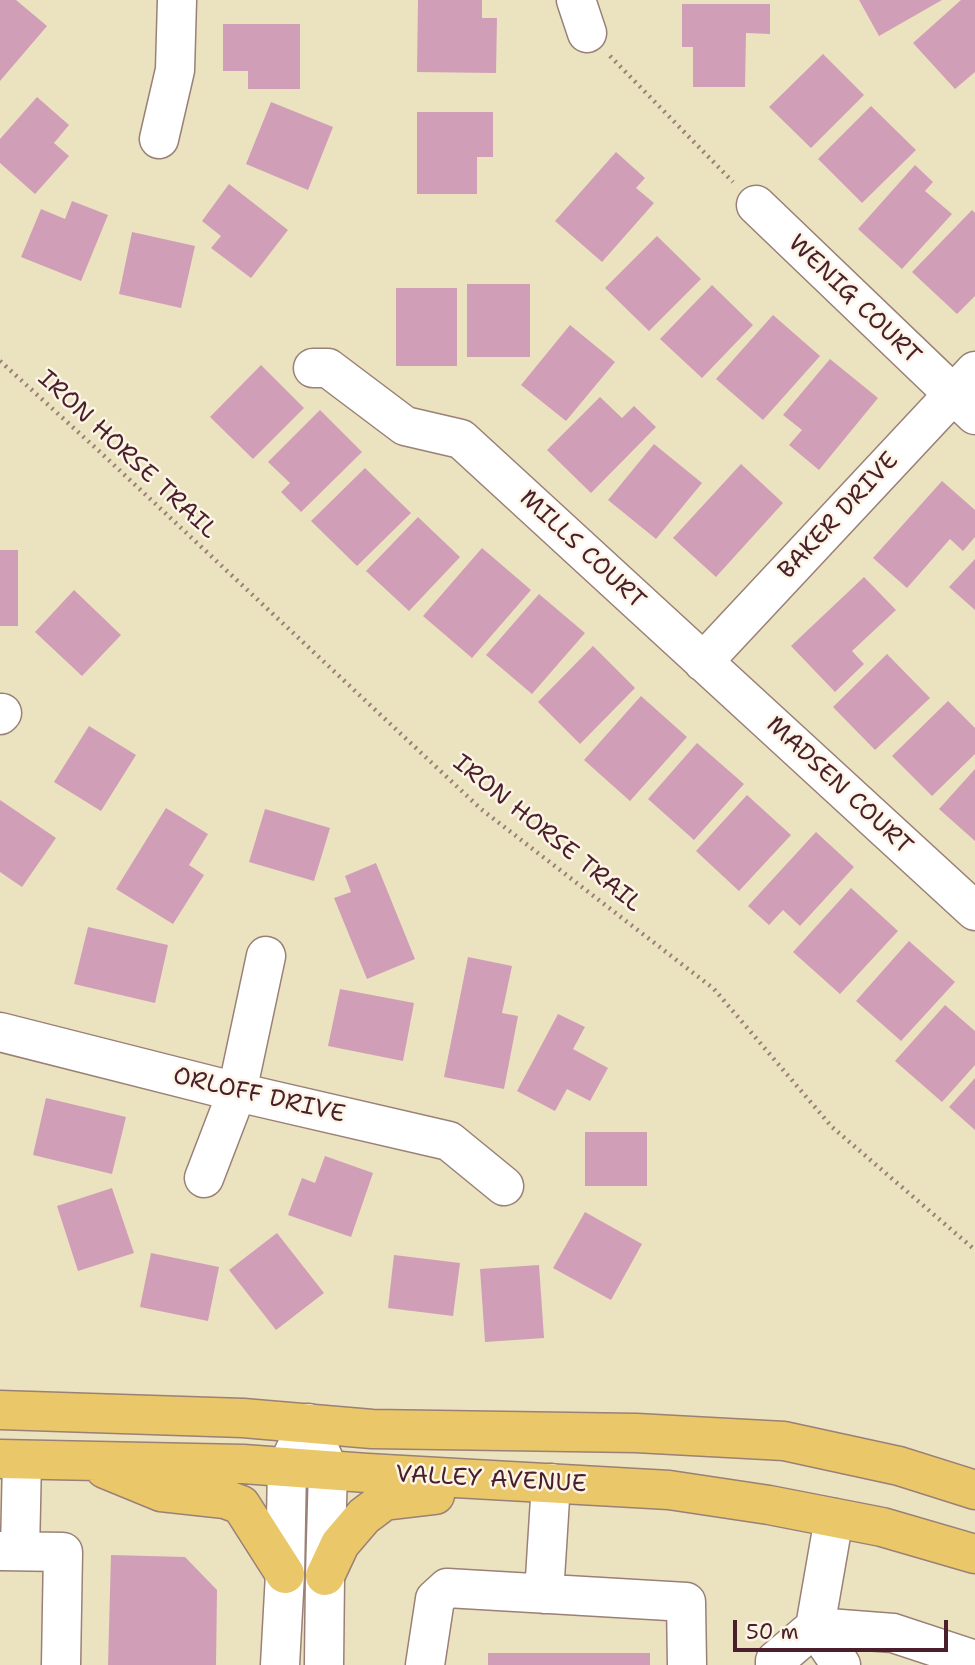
<!DOCTYPE html>
<html>
<head>
<meta charset="utf-8">
<style>
  body { margin:0 }
  #map { position:relative; width:975px; height:1665px; overflow:hidden; background:#ebe2c0; font-family:"Shantell Sans",sans-serif }
  canvas { display:block }
  .scale { position:absolute; left:733px; top:1620px; width:215px; height:32px; box-sizing:border-box; border:4px solid #4a1f2b; border-top:0; padding-left:9px; font-size:21px; line-height:24px; white-space:nowrap; color:#4a1f2b; -webkit-text-stroke:5px #fcf5e5; paint-order:stroke }
</style>
</head>
<body>
<div id="map">
<canvas width="975" height="1665"></canvas>
<div class="scale">50 m</div>
</div>
<script>
const c = document.querySelector('canvas').getContext('2d');
c.lineJoin = 'round';
function paint(path, color) {
  c.fillStyle = color;
  c.fill(path, 'evenodd');
}
function toPath(rows) {
  const path = new Path2D();
  for (const r of rows) {
    path.moveTo(r[0], r[1]);
    for (let i = 2; i < r.length; i += 2) path.lineTo(r[i], r[i + 1]);
  }
  return path;
}
function stroke(path, color, width, dash) {
  c.strokeStyle = color;
  c.lineWidth = width;
  c.lineCap = dash ? 'butt' : 'round';
  c.setLineDash(dash || []);
  c.stroke(path);
}
function write(font, color, halo, rows, align = 'center') {
  c.font = font + ' "Shantell Sans",sans-serif';
  c.lineWidth = 5;
  c.setLineDash([]);
  c.textBaseline = 'middle';
  c.strokeStyle = halo;
  c.fillStyle = color;
  for (const [text, x, y, turn = 0] of rows) {
    c.save();
    c.translate(x, y);
    c.rotate((+turn || 0) * Math.PI / 180);
    c.textAlign = isNaN(turn) ? turn : align;
    if (halo) c.strokeText(text, 0, 0);
    c.fillText(text, 0, 0);
    c.restore();
  }
}
const building = toPath([
  [0,0,16,0,47,26,0,81],
  [418,0,482,0,482,18,497,18,496,73,417,72],
  [859,0,942,0,879,36],
  [961,0,975,0,975,72,955,89,913,43],
  [682,4,770,4,770,34,746,33,745,87,693,87,693,47,682,47],
  [223,24,300,24,300,89,248,89,248,71,223,71],
  [823,54,864,95,811,148,769,107],
  [37,97,69,125,54,143,69,156,35,194,0,163,0,139],
  [271,102,333,127,308,190,246,164],
  [871,106,916,150,862,203,818,159],
  [417,112,493,112,493,157,477,157,477,194,417,194],
  [616,152,645,178,636,188,654,203,602,262,555,221],
  [915,165,933,182,925,191,952,214,902,269,858,229],
  [229,184,288,230,251,278,211,248,221,236,202,221],
  [72,201,108,215,81,281,21,257,41,209,65,219],
  [972,210,975,213,975,296,957,314,912,272],
  [132,232,195,246,181,308,119,294],
  [657,236,701,279,649,331,605,288],
  [467,284,530,284,530,357,467,357],
  [712,285,753,325,702,378,660,339],
  [396,288,457,288,457,366,396,366],
  [773,315,820,356,763,420,716,379],
  [570,325,615,362,566,421,521,385],
  [830,359,878,398,819,470,789,445,802,430,783,415],
  [261,365,304,408,253,459,210,417],
  [600,397,622,418,634,406,656,427,591,493,547,450],
  [320,410,362,452,301,512,281,492,290,483,268,462],
  [654,444,702,483,656,539,608,500],
  [741,464,783,503,716,577,673,538],
  [365,468,411,513,357,566,311,521],
  [942,481,975,510,975,537,963,551,950,539,907,588,873,558],
  [418,517,460,557,409,611,366,571],
  [482,548,531,590,472,658,423,616],
  [0,550,18,550,18,626,0,626],
  [975,559,975,610,949,587],
  [864,577,896,610,852,651,864,664,835,692,791,646],
  [74,590,121,635,82,676,35,632],
  [539,594,585,633,532,694,486,655],
  [593,646,635,688,580,744,538,702],
  [887,654,930,698,875,750,833,707],
  [641,696,687,737,630,801,584,760],
  [948,701,975,728,975,754,932,796,892,756],
  [89,726,136,755,101,811,54,782],
  [697,743,744,784,694,840,648,799],
  [975,769,975,841,939,809],
  [747,795,791,835,739,891,696,851],
  [0,800,56,838,22,887,0,872],
  [166,808,208,834,189,865,204,875,173,924,116,889],
  [265,809,330,828,314,881,249,862],
  [816,832,854,867,800,926,783,910,769,925,748,906],
  [376,863,415,959,367,979,334,898,351,892,345,876],
  [851,888,898,931,840,994,793,952],
  [88,927,168,945,155,1003,74,984],
  [909,941,955,982,901,1041,856,1001],
  [468,957,512,966,502,1013,518,1016,504,1089,444,1077],
  [340,989,414,1003,403,1061,328,1046],
  [945,1005,975,1031,975,1065,942,1102,895,1061],
  [558,1014,585,1027,573,1049,608,1068,590,1101,567,1089,555,1111,517,1091],
  [975,1078,975,1130,949,1107],
  [46,1098,126,1117,112,1174,33,1155],
  [585,1132,647,1132,647,1186,585,1186],
  [325,1156,373,1173,351,1237,288,1215,302,1178,315,1183],
  [112,1188,134,1253,78,1271,57,1206],
  [585,1212,642,1244,611,1300,553,1268],
  [277,1233,324,1293,276,1330,229,1270],
  [151,1253,219,1267,208,1321,140,1307],
  [394,1255,460,1263,453,1316,388,1308],
  [539,1265,544,1338,485,1342,480,1269],
  [111,1555,185,1557,217,1590,216,1665,108,1665],
  [488,1653,650,1653,650,1665,488,1665]
]);
const path = toPath([
  [610,56,733,182],
  [0,361,99,451,481,809,714,989,832,1127,975,1250]
]);
const minor = toPath([
  [576,0,587,33],
  [159,139,175,70,177,0],
  [756,205,975,415],
  [313,368,328,368,405,426,461,439,975,911],
  [703,662,975,371],
  [0,715,2,713],
  [0,1032,237,1092,449,1141,504,1186],
  [204,1178,237,1092,266,956],
  [315,1439,328,1469,325,1576,324,1665],
  [0,1551,63,1552,61,1665],
  [20,1551,22,1460],
  [544,1594,551,1483],
  [815,1627,893,1633,975,1660],
  [815,1627,841,1665],
  [280,1665,285,1574,287,1467,308,1423],
  [425,1665,435,1599,447,1588,686,1602,687,1665],
  [775,1665,775,1661,815,1627,834,1518]
]);
const major = toPath([
  [0,1410,243,1418,372,1429,636,1433,784,1441,899,1466,975,1490],
  [0,1459,243,1464,367,1473,669,1490,769,1505,882,1527,975,1554],
  [105,1469,161,1492,225,1499,241,1505,285,1574],
  [325,1576,340,1544,364,1516,384,1501,435,1495]
]);
const streetNames = [
  ["WENIG COURT",854,300,44],
  ["IRON HORSE TRAIL",127,455,43],
  ["BAKER DRIVE",839,516,-47],
  ["MILLS COURT",582,550,43],
  ["MADSEN COURT",839,786,43],
  ["IRON HORSE TRAIL",547,834,39],
  ["ORLOFF DRIVE",259,1096,13],
  ["VALLEY AVENUE",491,1480,3]
];
paint(building, '#d19eb7');
stroke(minor, '#9a8076', 41);
stroke(major, '#9a8076', 41);
stroke(path, '#9a8076', 4.5, [2, 5]);
stroke(minor, '#fff', 38);
stroke(major, '#eac769', 38);
write('24px', '#4a1f2b', '#fcf5e5', streetNames);
</script>
</body>
</html>
